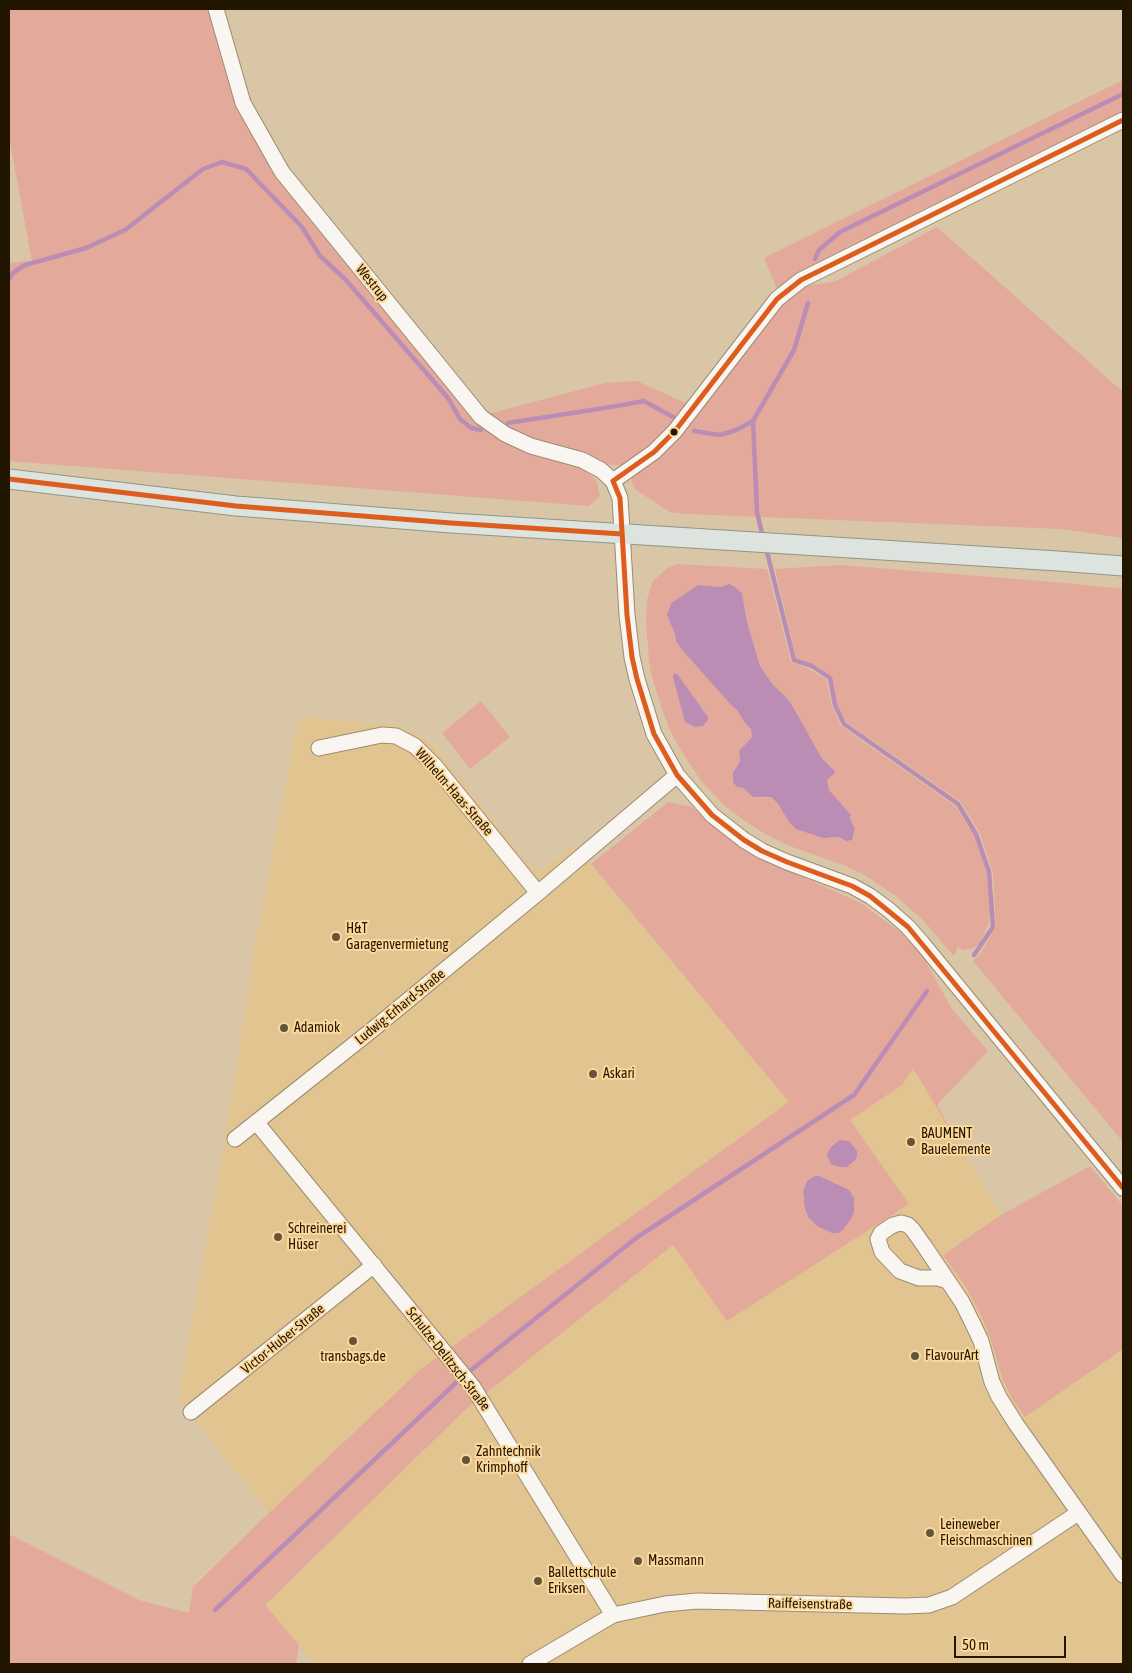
<!DOCTYPE html>
<html>
<head>
<meta charset="utf-8">
<style>
  body { margin:0 }
  #map { position:relative; width:1132px; height:1673px; overflow:hidden; background:#d9c6a6; font-family:"Asap Condensed",sans-serif }
  canvas { display:block }
  .frame { position:absolute; inset:0; border:10px solid #231600; pointer-events:none }
  .scale { position:absolute; left:954px; top:1636px; width:112px; height:22px; box-sizing:border-box; border:2px solid #231600; border-top:0; padding-left:6px; font-size:15px; line-height:18px; white-space:nowrap; color:#231600; -webkit-text-stroke:4px #fcd89c; paint-order:stroke }
</style>
</head>
<body>
<div id="map">
<canvas width="1132" height="1673"></canvas>
<div class="frame"></div>
<div class="scale">50 m</div>
</div>
<script>
const c = document.querySelector('canvas').getContext('2d');
c.lineJoin = 'round';
function paint(path, color) {
  c.fillStyle = color;
  c.fill(path, 'evenodd');
}
function toPath(rows) {
  const path = new Path2D();
  for (const r of rows) {
    path.moveTo(r[0], r[1]);
    for (let i = 2; i < r.length; i += 2) path.lineTo(r[i], r[i + 1]);
  }
  return path;
}
function stroke(path, color, width, dash) {
  c.strokeStyle = color;
  c.lineWidth = width;
  c.lineCap = dash ? 'butt' : 'round';
  c.setLineDash(dash || []);
  c.stroke(path);
}
function write(font, color, halo, rows, align = 'center') {
  c.font = font + ' "Asap Condensed",sans-serif';
  c.lineWidth = 4;
  c.setLineDash([]);
  c.textBaseline = 'middle';
  c.strokeStyle = halo;
  c.fillStyle = color;
  for (const [text, x, y, turn = 0] of rows) {
    c.save();
    c.translate(x, y);
    c.rotate((+turn || 0) * Math.PI / 180);
    c.textAlign = isNaN(turn) ? turn : align;
    if (halo) c.strokeText(text, 0, 0);
    c.fillText(text, 0, 0);
    c.restore();
  }
}
const built = toPath([
  [299,717,395,725,413,732,434,746,529,865,538,869,546,867,574,845,789,1102,420,1370,269,1513,178,1399,225,1139,257,933],
  [913,1068,1001,1215,943,1255,967,1289,981,1315,990,1337,1003,1380,1013,1400,1025,1417,1123,1349,1123,1664,316,1664,265,1606,466,1409,673,1245,909,1204,850,1120,903,1084]
]);
const green = toPath([
  [9,9,210,9,238,105,477,420,581,466,596,480,600,496,589,506,9,461,9,263,32,261,9,137],
  [1123,80,1123,116,778,291,764,258],
  [937,227,1123,392,1123,538,1062,529,686,514,670,512,636,490,632,483,631,473,777,307,806,286,836,281],
  [637,381,688,404,675,422,649,450,623,466,603,464,534,442,484,415,605,383],
  [677,564,767,569,791,662,811,670,826,679,832,706,841,726,955,806,974,835,987,874,990,907,989,922,979,945,971,949,962,950,958,946,954,956,923,920,896,896,863,874,846,866,787,845,767,835,745,821,726,807,701,781,680,749,670,730,662,709,651,673,649,660,646,621,647,600,652,582,666,569],
  [698,585,720,587,726,585,735,587,742,593,747,622,760,666,773,685,783,694,792,705,821,757,832,767,833,775,827,780,829,790,851,815,850,818,855,829,853,837,844,841,838,837,828,838,781,809,771,797,758,798,750,793,743,788,740,788,735,768,740,761,739,751,752,737,751,729,745,723,737,710,733,707,676,641,669,606,671,603],
  [678,675,708,717,699,727,688,724],
  [840,565,1066,583,1123,589,1123,1142,973,961,980,954,996,927,993,873,980,833,961,802,846,722,837,704,831,676,813,664,796,658,775,569],
  [481,701,510,737,470,769,442,733],
  [668,802,692,807,722,833,753,855,861,903,916,944,952,1009,988,1051,937,1105,960,1147,913,1068,903,1084,850,1120,909,1204,727,1321,673,1245,466,1409,265,1605,299,1645,296,1664,9,1664,9,1534,139,1600,189,1613,193,1587,269,1513,420,1370,789,1102,591,864],
  [819,1176,854,1198,854,1212,803,1200,803,1193,807,1181],
  [1090,1166,1123,1206,1123,1349,1025,1417,1013,1400,1003,1380,990,1337,981,1315,967,1289,943,1255,1001,1215]
]);
const water = toPath([
  [729,584,735,587,742,593,747,622,760,666,773,685,783,694,792,705,821,757,835,771,834,774,827,780,829,790,851,815,850,818,855,829,852,840,846,841,838,837,823,838,796,829,789,822,778,804,771,797,753,797,743,788,737,787,733,782,733,773,740,761,739,751,752,737,751,729,745,723,737,710,733,707,684,652,676,641,675,634,667,615,671,603,698,585,720,587],
  [674,673,678,675,708,717,708,720,703,726,695,727,685,722,673,677],
  [840,1140,849,1141,857,1151,857,1157,855,1160,847,1167,840,1167,831,1164,827,1156,828,1152,832,1146],
  [815,1176,819,1176,849,1190,854,1198,854,1212,851,1219,843,1230,838,1233,832,1233,817,1226,809,1218,805,1209,803,1192,807,1181]
]);
const stream = toPath([
  [815,259,819,250,840,232,1123,94],
  [9,279,14,272,25,265,86,248,125,230,203,169,222,162,246,169,302,227,320,256,345,279,448,398,460,419,471,428,481,430],
  [508,423,617,406,644,401,673,417],
  [694,431,720,435,736,430,753,421],
  [763,538,757,512,753,421,794,350,808,303],
  [766,548,794,660,812,666,830,678,835,705,844,724,958,804,976,834,989,872,993,927,974,955],
  [215,1610,460,1379,636,1238,854,1095,927,991]
]);
const minor = toPath([
  [216,9,243,103,282,172,481,417,505,434,531,446,582,460,601,470,613,481,620,498,627,615,632,657,637,679,654,734,677,775,712,815,744,840,762,851,787,862,852,886,870,896,889,910,908,927,922,943,1123,1188],
  [613,481,654,452,675,431,777,299,801,280,1123,120],
  [319,748,382,735,396,736,415,746,435,766,538,893],
  [256,1122,473,1387,613,1615],
  [235,1139,372,1030,538,893,677,775],
  [948,1281,938,1278,919,1278,900,1271,882,1252,878,1239,881,1233,893,1225,901,1223,908,1225,913,1230,925,1247,962,1302,972,1322,981,1341,992,1382,999,1397,1016,1424,1123,1575],
  [191,1412,374,1265],
  [530,1664,613,1615,665,1604,697,1601,905,1606,929,1605,952,1597,1078,1513]
]);
const major = toPath([
  [9,479,236,506,314,512,451,523,1058,561,1123,566]
]);
const bus1 = toPath([
  [9,479,236,506,451,523,622,534],
  [613,481,620,498,627,615,632,657,637,679,654,734,677,775,712,815,744,840,762,851,787,862,852,886,870,896,908,927,1123,1188],
  [613,481,654,452,675,431,777,299,801,280,1123,120]
]);
const markers = [
  [674,432,4.5,"#231600"],
  [336,937,5,"#63543a"],
  [284,1028,5,"#63543a"],
  [593,1074,5,"#63543a"],
  [911,1142,5,"#63543a"],
  [278,1237,5,"#63543a"],
  [353,1341,5,"#63543a"],
  [915,1356,5,"#63543a"],
  [466,1460,5,"#63543a"],
  [930,1533,5,"#63543a"],
  [638,1561,5,"#63543a"],
  [538,1581,5,"#63543a"]
];
const streetNames = [
  ["Westrup",372,283,51],
  ["Wilhelm-Haas-Straße",454,792,49],
  ["Ludwig-Erhard-Straße",400,1007,-39],
  ["Victor-Huber-Straße",283,1339,-39],
  ["Schulze-Delitzsch-Straße",448,1359,52],
  ["Raiffeisenstraße",810,1604,1]
];
const poiNames = [
  ["H&T",346,929],
  ["Garagenvermietung",346,945],
  ["Adamiok",294,1028],
  ["Askari",603,1074],
  ["BAUMENT",921,1134],
  ["Bauelemente",921,1150],
  ["Schreinerei",288,1229],
  ["Hüser",288,1245],
  ["FlavourArt",925,1356],
  ["transbags.de",353,1357,"center"],
  ["Zahntechnik",476,1452],
  ["Krimphoff",476,1468],
  ["Leineweber",940,1525],
  ["Fleischmaschinen",940,1541],
  ["Massmann",648,1561],
  ["Ballettschule",548,1573],
  ["Eriksen",548,1589]
];
paint(built, '#e2c491');
paint(green, '#e3a99b');
paint(water, '#bb8db5');
stroke(stream, '#bb8db5', 4.5);
stroke(minor, '#9a8c72', 17);
stroke(major, '#919687', 21);
stroke(minor, '#f9f6f2', 15);
stroke(major, '#dde3de', 19);
stroke(bus1, '#dd5d1f', 5);
for (const [x, y, r, color] of markers) {
  const dot = new Path2D();
  dot.arc(x, y, r, 0, 2 * Math.PI);
  c.fillStyle = color;
  c.fill(dot);
  stroke(dot, '#fcd89c', 2);
}
write('14px', '#231600', '#fcd89c', streetNames);
write('14px', '#231600', '#fcd89c', poiNames, 'left');
</script>
</body>
</html>
